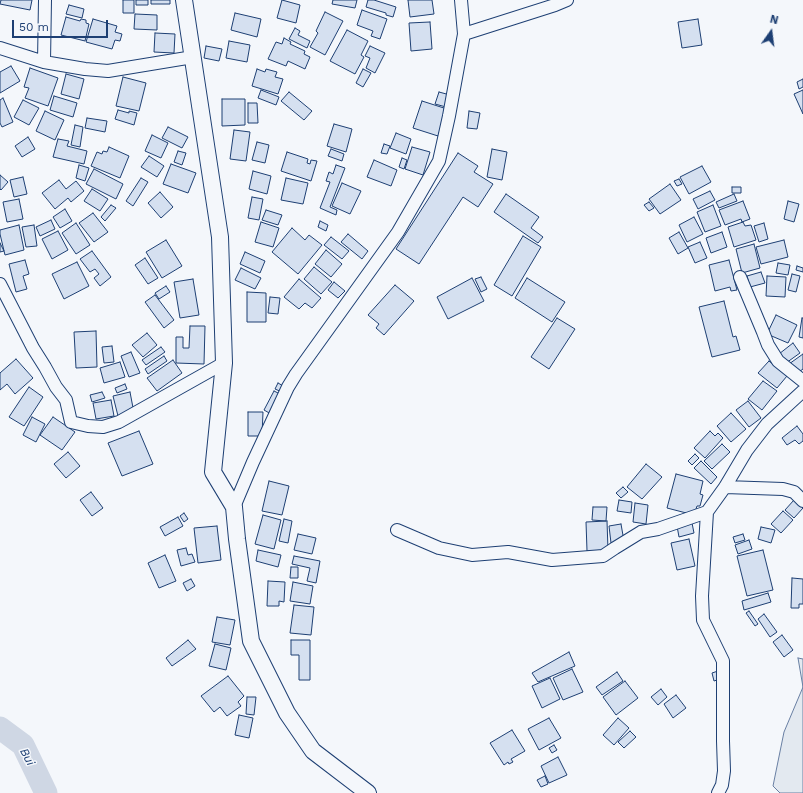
<!DOCTYPE html>
<html>
<head>
<meta charset="utf-8">
<style>
  body { margin:0 }
  #map { position:relative; width:803px; height:793px; overflow:hidden; background:#f4f7fb; font-family:"Work Sans",sans-serif }
  canvas { display:block }
  .north { position:absolute; left:751px; top:12px; width:40px; height:40px; -webkit-text-stroke:3px #f4f7fb; paint-order:stroke; rotate:14deg; font-size:11px; font-weight:700; line-height:16px; text-align:center; color:#1d3f73 }
  .north::after { content:''; display:block; margin:auto; width:14px; height:18px; background:#1d3f73; clip-path:polygon(50% 0,100% 100%,50% 72%,0 100%) }
  .scale { position:absolute; left:12px; top:20px; width:96px; height:18px; box-sizing:border-box; border:2px solid #1d3f73; border-top:0; padding-left:5px; font-size:12px; line-height:14px; white-space:nowrap; color:#1d3f73; -webkit-text-stroke:3px #f4f7fb; paint-order:stroke }
</style>
</head>
<body>
<div id="map">
<canvas width="803" height="793"></canvas>
<div class="north">N</div>
<div class="scale">50 m</div>
</div>
<script>
const c = document.querySelector('canvas').getContext('2d');
c.lineJoin = 'round';
function paint(path, color) {
  c.fillStyle = color;
  c.fill(path, 'evenodd');
}
function toPath(rows) {
  const path = new Path2D();
  for (const r of rows) {
    path.moveTo(r[0], r[1]);
    for (let i = 2; i < r.length; i += 2) path.lineTo(r[i], r[i + 1]);
  }
  return path;
}
function stroke(path, color, width, dash) {
  c.strokeStyle = color;
  c.lineWidth = width;
  c.lineCap = dash ? 'butt' : 'round';
  c.setLineDash(dash || []);
  c.stroke(path);
}
function write(font, color, halo, rows, align = 'center') {
  c.font = font + ' "Work Sans",sans-serif';
  c.lineWidth = 3;
  c.setLineDash([]);
  c.textBaseline = 'middle';
  c.strokeStyle = halo;
  c.fillStyle = color;
  for (const [text, x, y, turn = 0] of rows) {
    c.save();
    c.translate(x, y);
    c.rotate((+turn || 0) * Math.PI / 180);
    c.textAlign = isNaN(turn) ? turn : align;
    if (halo) c.strokeText(text, 0, 0);
    c.fillText(text, 0, 0);
    c.restore();
  }
}
const green = toPath([
  [798,658,803,659,803,793,780,793,773,786,784,732,803,687,798,658]
]);
const river = toPath([
  [0,728,23,745,46,793]
]);
const building = toPath([
  [1,0,32,0,30,10,0,4,1,0],
  [123,0,134,0,134,13,123,13,123,0],
  [136,0,148,0,148,5,136,5,136,0],
  [151,0,170,0,170,4,151,4,151,0],
  [282,0,300,5,296,23,277,18,282,0],
  [333,0,357,0,355,8,332,4,333,0],
  [368,0,374,0,396,7,393,17,386,15,386,13,366,7,368,0],
  [408,0,432,0,434,14,410,17,408,0],
  [69,5,84,9,82,18,66,14,69,5],
  [362,10,387,19,380,39,371,36,373,31,357,25,362,10],
  [325,12,343,21,325,55,310,47,318,33,316,31,325,12],
  [235,13,261,19,257,37,231,30,235,13],
  [135,14,157,15,157,30,134,29,135,14],
  [66,17,80,21,81,19,86,20,86,23,89,24,85,41,61,35,66,17],
  [93,19,117,26,115,32,122,34,120,41,115,40,112,49,86,42,93,19],
  [698,19,702,45,682,48,678,22,698,19],
  [430,22,432,49,411,51,409,23,430,22],
  [295,28,300,31,298,35,310,41,307,48,289,39,295,28],
  [347,30,368,41,361,55,364,57,355,74,330,61,347,30],
  [155,33,175,34,174,53,154,52,155,33],
  [284,38,291,42,290,44,305,51,304,54,310,57,305,69,288,61,286,66,268,59,276,42,282,44,284,38],
  [229,41,250,45,247,62,226,58,229,41],
  [206,46,222,49,219,61,204,58,206,46],
  [370,46,385,53,375,73,366,68,370,58,365,56,370,46],
  [11,66,20,81,0,93,0,72,11,66],
  [30,68,58,78,48,106,25,98,29,88,24,87,30,68],
  [257,69,265,72,266,69,277,72,275,77,283,79,278,94,252,86,257,69],
  [363,69,371,73,363,87,356,83,363,69],
  [66,74,84,79,79,99,61,94,66,74],
  [123,77,146,83,139,111,116,106,123,77],
  [803,79,803,87,799,89,797,82,803,79],
  [261,90,279,97,276,105,258,98,261,90],
  [803,90,803,114,794,94,803,90],
  [289,92,312,111,304,120,281,101,289,92],
  [439,92,450,95,446,107,435,104,439,92],
  [54,96,77,103,73,117,50,110,54,96],
  [3,98,13,122,2,127,0,123,0,100,3,98],
  [222,99,245,99,245,125,222,126,222,99],
  [23,100,39,108,29,125,14,117,23,100],
  [422,101,447,109,438,136,413,128,422,101],
  [248,103,257,103,258,123,248,123,248,103],
  [118,110,129,113,129,111,137,113,134,125,115,119,118,110],
  [45,111,64,120,55,140,36,131,45,111],
  [469,111,480,113,477,129,467,128,469,111],
  [87,118,107,121,105,132,85,128,87,118],
  [334,124,352,129,346,152,327,146,334,124],
  [75,125,83,127,80,147,71,145,75,125],
  [168,127,188,137,182,148,162,138,168,127],
  [234,130,250,132,246,161,230,159,234,130],
  [396,133,411,139,406,154,390,148,396,133],
  [152,135,168,143,161,158,145,151,152,135],
  [28,137,35,149,22,157,15,146,28,137],
  [58,139,69,141,67,146,87,151,84,164,53,157,58,139],
  [257,142,269,145,265,163,252,160,257,142],
  [384,144,390,146,387,154,381,153,384,144],
  [109,147,129,156,120,178,91,166,97,152,102,154,103,151,107,152,109,147],
  [412,147,430,152,423,175,405,169,412,147],
  [331,149,344,154,342,161,328,156,331,149],
  [492,149,507,152,502,180,487,177,492,149],
  [178,151,186,153,182,165,174,162,178,151],
  [287,152,308,159,307,163,310,164,311,160,317,161,311,181,281,171,287,152],
  [458,153,478,166,474,172,493,184,478,207,463,197,419,264,396,249,458,153],
  [149,156,164,166,157,177,141,167,149,156],
  [402,158,407,160,404,169,399,167,402,158],
  [374,160,397,170,391,186,367,177,374,160],
  [171,164,196,173,188,193,163,184,171,164],
  [79,165,89,168,85,181,76,178,79,165],
  [336,165,345,168,330,207,337,210,336,215,320,208,330,182,326,181,329,172,333,174,336,165],
  [702,166,711,182,689,194,680,177,702,166],
  [94,169,123,184,116,199,86,184,94,169],
  [253,171,271,176,267,194,249,189,253,171],
  [0,175,8,182,1,190,0,189,0,175],
  [23,177,27,194,14,197,10,180,23,177],
  [141,178,148,182,133,206,126,201,141,178],
  [286,178,308,183,303,204,281,200,286,178],
  [679,179,682,184,677,186,674,181,679,179],
  [59,180,66,189,76,181,84,191,71,202,68,198,55,209,42,193,59,180],
  [342,183,361,191,350,214,332,206,342,183],
  [670,184,681,200,660,214,649,199,670,184],
  [732,187,741,187,741,193,732,193,732,187],
  [92,189,108,199,100,211,84,201,92,189],
  [710,191,715,200,698,209,693,199,710,191],
  [160,192,173,207,161,218,148,203,160,192],
  [506,194,539,217,531,228,543,237,538,243,494,212,506,194],
  [734,194,737,201,719,208,716,202,734,194],
  [252,197,263,199,259,220,248,218,252,197],
  [19,199,23,219,7,222,3,202,19,199],
  [743,201,750,219,742,222,741,219,725,225,719,210,743,201],
  [788,201,799,204,794,222,784,219,788,201],
  [649,202,654,208,649,211,644,205,649,202],
  [111,205,116,208,105,221,101,217,111,205],
  [713,205,721,226,705,232,697,212,713,205],
  [65,209,72,221,60,228,53,217,65,209],
  [266,210,282,215,278,225,262,220,266,210],
  [93,213,108,232,94,242,79,223,93,213],
  [694,217,703,234,687,242,679,225,694,217],
  [51,220,55,229,40,236,36,227,51,220],
  [320,221,328,225,326,231,318,227,320,221],
  [261,222,279,228,273,247,255,242,261,222],
  [743,222,745,226,751,225,756,240,734,247,728,227,743,222],
  [76,223,90,245,76,254,62,233,76,223],
  [764,223,768,239,759,242,754,226,764,223],
  [19,225,24,250,5,255,0,234,0,230,19,225],
  [34,225,37,246,26,247,22,227,34,225],
  [292,228,305,240,309,235,322,245,298,274,272,252,292,228],
  [58,231,68,250,52,259,42,239,58,231],
  [679,232,688,248,678,254,669,238,679,232],
  [722,232,727,247,711,253,706,238,722,232],
  [348,234,368,251,362,259,341,242,348,234],
  [523,236,541,247,512,296,494,285,523,236],
  [331,237,349,251,342,259,324,245,331,237],
  [166,240,182,266,162,278,146,252,166,240],
  [784,240,788,257,761,264,756,247,784,240],
  [700,242,707,258,695,263,688,247,700,242],
  [0,243,4,251,0,252,0,243],
  [754,244,760,268,742,273,736,249,754,244],
  [326,250,342,264,331,277,315,264,326,250],
  [92,251,111,277,100,286,94,278,99,274,95,269,90,272,80,259,92,251],
  [245,252,265,261,260,273,240,264,245,252],
  [145,258,158,278,148,284,135,265,145,258],
  [25,260,29,274,23,276,27,289,16,292,9,264,25,260],
  [729,260,737,290,731,291,730,287,715,291,709,265,729,260],
  [77,262,89,286,64,299,52,274,77,262],
  [778,263,790,265,788,275,776,273,778,263],
  [797,266,803,268,803,272,796,270,797,266],
  [314,267,332,282,321,294,304,279,314,267],
  [241,268,261,278,255,289,235,280,241,268],
  [761,272,765,283,750,287,747,276,761,272],
  [792,274,800,276,796,292,788,290,792,274],
  [767,276,786,277,785,297,766,296,767,276],
  [481,277,487,289,481,292,475,279,481,277],
  [472,278,484,301,448,319,437,297,472,278],
  [527,278,565,302,552,322,515,298,527,278],
  [193,279,199,315,180,318,174,282,193,279],
  [299,279,321,298,312,308,305,303,299,309,284,297,299,279],
  [334,282,345,291,338,298,328,290,334,282],
  [395,285,414,301,384,335,376,328,379,324,368,315,395,285],
  [166,286,170,292,159,299,155,293,166,286],
  [247,292,266,293,266,322,247,322,247,292],
  [155,295,174,320,164,328,145,302,155,295],
  [270,297,280,298,278,314,268,313,270,297],
  [724,301,733,337,736,336,740,350,712,357,699,307,724,301],
  [776,315,797,325,788,343,767,334,776,315],
  [557,318,575,329,549,369,531,357,557,318],
  [802,318,803,318,803,338,799,337,802,318],
  [190,326,205,326,204,364,176,363,176,337,183,337,183,348,189,348,190,326],
  [96,331,97,367,76,368,74,332,96,331],
  [147,333,157,345,143,357,132,345,147,333],
  [793,343,800,353,786,363,779,354,793,343],
  [112,346,114,362,104,363,102,347,112,346],
  [161,347,165,352,146,365,142,360,161,347],
  [131,352,140,373,129,377,121,356,131,352],
  [803,354,803,369,796,374,789,364,803,354],
  [164,356,167,361,148,374,145,369,164,356],
  [16,359,33,378,15,394,7,384,0,390,0,373,16,359],
  [173,360,182,373,157,391,147,378,173,360],
  [769,361,787,376,777,388,758,373,769,361],
  [120,362,125,377,104,383,100,368,120,362],
  [763,381,777,391,762,410,748,399,763,381],
  [278,383,285,387,282,392,275,389,278,383],
  [125,384,127,389,117,393,115,388,125,384],
  [29,387,43,397,24,426,9,417,29,387],
  [274,391,282,395,271,414,264,410,274,391],
  [102,392,105,398,92,402,90,395,102,392],
  [130,392,134,413,118,416,113,396,130,392],
  [111,400,114,416,96,419,93,403,111,400],
  [748,401,761,418,749,427,736,410,748,401],
  [248,412,263,412,262,436,248,436,248,412],
  [731,413,746,429,731,442,717,426,731,413],
  [32,417,45,424,36,442,23,435,32,417],
  [53,417,75,432,62,450,40,435,53,417],
  [797,426,803,434,803,441,799,444,795,440,787,445,782,438,797,426],
  [139,431,153,464,122,476,108,443,139,431],
  [710,431,715,436,718,433,723,438,705,458,694,448,710,431],
  [722,444,730,452,712,469,704,461,722,444],
  [68,452,80,466,66,478,54,464,68,452],
  [695,454,699,458,692,465,688,461,695,454],
  [701,461,717,477,711,484,694,468,701,461],
  [646,464,662,477,642,499,627,487,646,464],
  [676,474,703,481,700,494,703,495,700,506,697,506,694,515,667,508,676,474],
  [269,481,289,486,282,515,262,511,269,481],
  [623,487,628,492,621,498,616,493,623,487],
  [91,492,103,508,92,516,80,500,91,492],
  [619,500,632,502,631,513,617,511,619,500],
  [794,500,803,508,794,518,785,510,794,500],
  [635,503,648,505,646,524,633,522,635,503],
  [593,507,607,507,606,521,592,520,593,507],
  [783,511,793,520,781,533,771,524,783,511],
  [184,513,188,519,184,522,180,516,184,513],
  [263,515,281,520,274,549,255,544,263,515],
  [178,517,183,526,165,536,160,527,178,517],
  [284,519,292,521,288,543,279,541,284,519],
  [607,521,608,550,587,551,586,522,607,521],
  [692,523,694,533,679,537,677,526,692,523],
  [621,524,624,541,611,543,609,526,621,524],
  [217,526,221,560,198,563,194,528,217,526],
  [761,527,775,530,771,543,758,539,761,527],
  [298,534,316,538,312,554,294,550,298,534],
  [743,534,745,540,735,543,733,537,743,534],
  [689,539,695,566,677,570,671,543,689,539],
  [749,540,752,549,738,554,735,545,749,540],
  [186,548,188,555,192,554,195,562,181,566,177,550,186,548],
  [258,550,281,555,278,567,256,561,258,550],
  [763,550,773,590,747,596,737,556,763,550],
  [165,555,176,581,159,588,148,563,165,555],
  [294,556,320,561,316,583,307,581,310,568,292,564,294,556],
  [291,567,298,567,298,578,290,578,291,567],
  [792,578,803,579,803,604,799,604,799,608,791,608,792,578],
  [191,579,195,586,187,591,183,583,191,579],
  [268,581,285,582,284,602,279,601,279,606,267,606,268,581],
  [293,582,313,586,310,604,290,601,293,582],
  [768,593,771,602,744,610,742,601,768,593],
  [294,605,314,607,311,635,290,633,294,605],
  [749,611,758,624,755,626,746,613,749,611],
  [764,614,777,632,770,637,758,619,764,614],
  [217,617,235,620,230,645,212,642,217,617],
  [782,635,793,650,784,657,773,642,782,635],
  [188,640,196,649,172,666,166,658,188,640],
  [291,640,310,640,310,680,299,680,299,655,291,655,291,640],
  [215,644,231,648,226,670,209,666,215,644],
  [569,652,575,666,538,682,532,673,569,652],
  [572,669,583,692,563,700,553,678,572,669],
  [718,671,720,679,714,681,712,673,718,671],
  [617,672,623,681,602,695,596,687,617,672],
  [228,676,244,696,238,702,241,706,227,716,220,707,214,712,201,696,228,676],
  [550,678,560,699,542,708,532,686,550,678],
  [625,681,638,698,616,715,603,697,625,681],
  [661,689,667,697,658,705,651,697,661,689],
  [676,695,686,708,673,718,664,704,676,695],
  [247,697,256,697,254,715,246,714,247,697],
  [239,715,253,718,249,738,235,735,239,715],
  [549,718,561,738,539,750,528,729,549,718],
  [618,718,629,728,614,745,603,735,618,718],
  [512,730,525,751,511,759,513,762,509,764,508,762,504,765,490,743,512,730],
  [630,731,636,737,624,748,618,742,630,731],
  [554,745,557,750,552,753,549,748,554,745],
  [558,757,567,775,549,783,541,766,558,757],
  [545,776,548,784,541,787,537,780,545,776]
]);
const street = toPath([
  [464,34,555,5,567,0],
  [0,48,44,62,85,69,108,71,193,57],
  [44,62,45,0],
  [740,277,763,332,768,345,778,361,803,381],
  [0,284,33,348,45,367,56,387,66,400,71,422,88,426,103,427,119,422,224,363],
  [725,487,783,489,794,492,803,501],
  [234,507,253,462,288,387,296,374,398,232,439,161,449,116,464,34,461,0],
  [397,530,439,548,472,555,508,552,552,560,603,556,615,548,641,532,658,529,707,512],
  [718,793,722,785,724,771,723,741,723,661,703,620,702,596,707,512,725,487,747,450,767,424,803,391]
]);
const secondary = toPath([
  [184,0,220,237,224,363,213,472,234,507,237,539,251,641,287,713,313,751,368,793]
]);
const waterNames = [
  ["Bui",27,757,62]
];
paint(green, '#e3e9f0');
stroke(green, '#687fa3', 1);
stroke(river, '#cfd7e4', 23);
paint(building, '#d5e0f0');
stroke(building, '#1d3f73', 1);
stroke(street, '#1d3f73', 14);
stroke(secondary, '#1d3f73', 18);
stroke(street, '#f4f7fb', 12);
stroke(secondary, '#f4f7fb', 16);
write('italic 12px', '#1d3f73', '#f4f7fb', waterNames);
</script>
</body>
</html>
